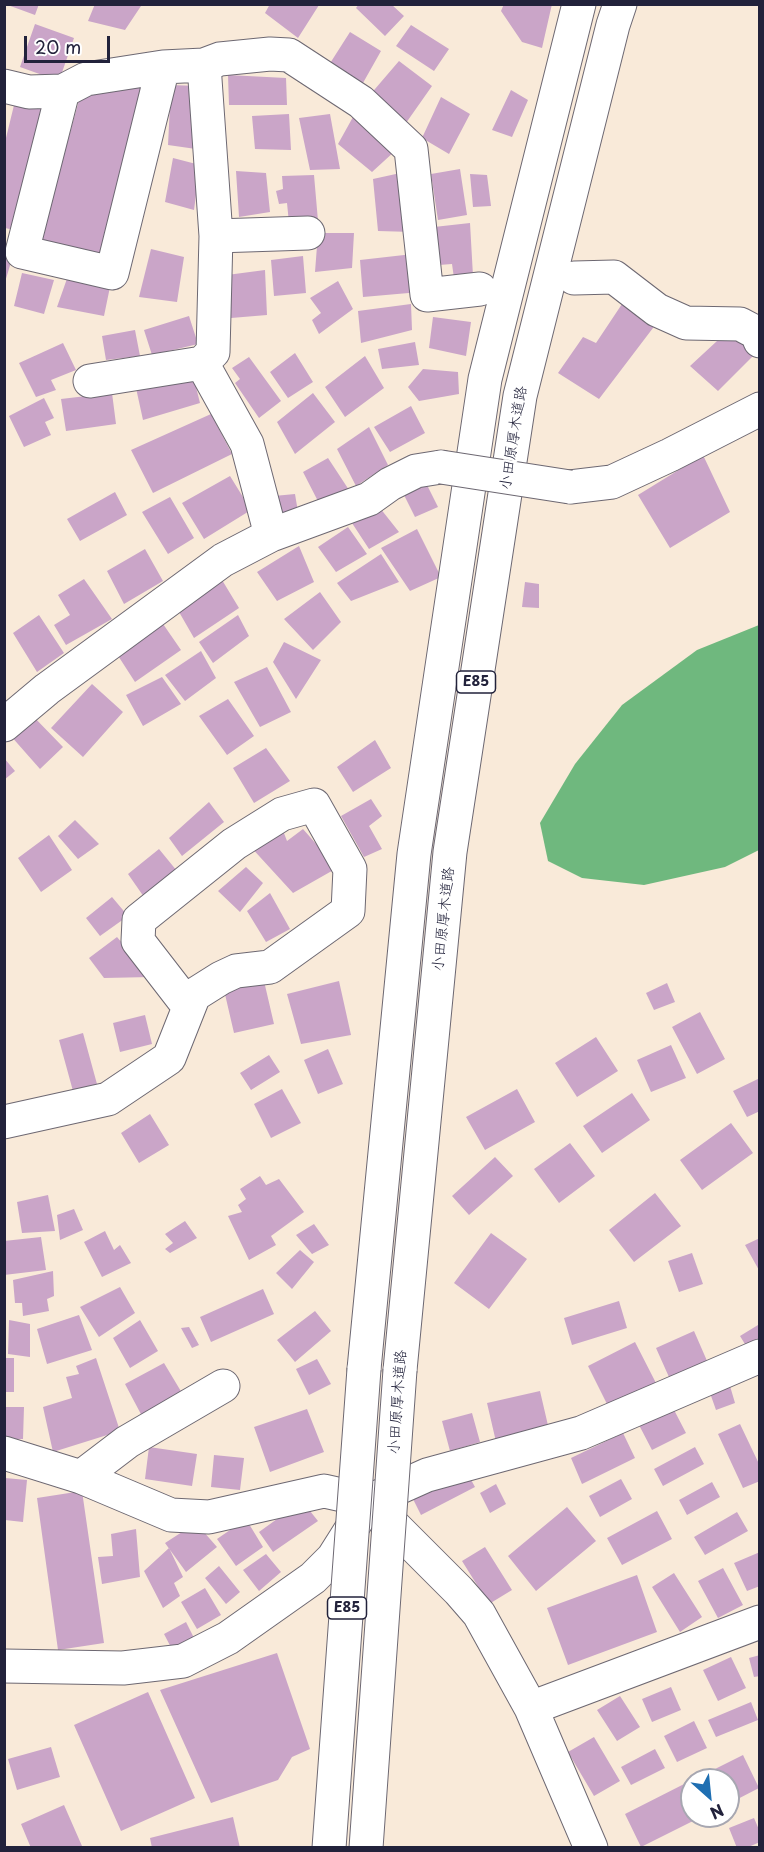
<!DOCTYPE html>
<html>
<head>
<meta charset="utf-8">
<style>
  body { margin:0 }
  #map { position:relative; width:764px; height:1852px; overflow:hidden; background:#f9ead9; font-family:"Playpen Sans",sans-serif }
  canvas { display:block }
  .frame { position:absolute; inset:0; border:6px solid #22223b; pointer-events:none }
  .north { position:absolute; left:680px; top:1768px; width:60px; height:60px; box-sizing:border-box; background:#fff; border:2px solid #a7a7b1; border-radius:50%; rotate:153deg; font-size:16px; font-weight:700; line-height:24px; text-align:center; color:#22223b }
  .north::after { content:''; display:block; margin:auto; width:21px; height:27px; background:#1f6fb2; clip-path:polygon(50% 0,100% 100%,50% 72%,0 100%) }
  .scale { position:absolute; left:24px; top:36px; width:86px; height:27px; box-sizing:border-box; border:3px solid #22223b; border-top:0; padding-left:8px; font-size:18px; line-height:21px; white-space:nowrap; color:#22223b; -webkit-text-stroke:4px #fff; paint-order:stroke }
</style>
</head>
<body>
<div id="map">
<canvas width="764" height="1852"></canvas>
<div class="frame"></div>
<div class="north">N</div>
<div class="scale">20 m</div>
</div>
<script>
const c = document.querySelector('canvas').getContext('2d');
c.lineJoin = 'round';
function paint(path, color) {
  c.fillStyle = color;
  c.fill(path, 'evenodd');
}
function toPath(rows) {
  const path = new Path2D();
  for (const r of rows) {
    path.moveTo(r[0], r[1]);
    for (let i = 2; i < r.length; i += 2) path.lineTo(r[i], r[i + 1]);
  }
  return path;
}
function stroke(path, color, width, dash) {
  c.strokeStyle = color;
  c.lineWidth = width;
  c.lineCap = dash ? 'butt' : 'round';
  c.setLineDash(dash || []);
  c.stroke(path);
}
function write(font, color, halo, rows, align = 'center') {
  c.font = font + ' "Playpen Sans","Klee One",sans-serif';
  c.lineWidth = 5;
  c.setLineDash([]);
  c.textBaseline = 'middle';
  c.strokeStyle = halo;
  c.fillStyle = color;
  for (const [text, x, y, turn = 0] of rows) {
    c.save();
    c.translate(x, y);
    c.rotate((+turn || 0) * Math.PI / 180);
    c.textAlign = isNaN(turn) ? turn : align;
    if (halo) c.strokeText(text, 0, 0);
    c.fillText(text, 0, 0);
    c.restore();
  }
}
const forest = toPath([
  [759,625,759,850,725,867,644,885,582,878,548,861,540,823,575,764,622,705,697,650]
]);
const building = toPath([
  [5,4,39,4,35,15],
  [95,4,139,4,141,6,125,30,88,21],
  [270,4,317,4,319,5,298,38,265,13],
  [359,4,391,4,404,16,385,36,356,8],
  [504,4,552,4,542,48,522,42,501,11],
  [35,24,74,38,59,81,20,67],
  [411,25,449,49,434,71,396,46],
  [350,32,381,51,359,90,327,68],
  [399,61,432,86,406,123,369,96],
  [228,75,286,78,287,105,229,105],
  [153,80,110,260,40,241,81,93],
  [171,85,197,86,196,149,168,145],
  [511,90,528,100,512,137,492,130],
  [16,97,54,98,19,231,5,228,5,142],
  [441,97,470,114,449,154,422,138],
  [289,114,291,150,255,149,252,116],
  [330,114,340,169,310,170,299,118],
  [353,117,395,151,372,172,338,144],
  [173,158,200,165,194,210,165,202],
  [460,169,467,215,438,220,431,174],
  [236,171,266,173,270,212,239,217],
  [405,172,413,232,378,231,373,179],
  [470,174,487,175,491,206,473,207],
  [314,175,318,221,289,223,287,203,279,204,276,191,283,189,282,176],
  [470,223,473,276,454,278,452,264,439,265,434,227],
  [318,233,354,233,352,268,315,272],
  [4,246,15,249,5,282,4,282],
  [151,249,184,257,177,302,139,297],
  [413,254,420,292,363,297,360,260],
  [303,256,306,293,274,296,271,260],
  [265,270,267,315,231,318,227,275],
  [22,273,54,280,44,314,14,306],
  [69,273,111,282,104,316,57,307],
  [338,281,353,309,319,334,312,320,321,313,310,298],
  [411,304,412,330,361,343,358,311],
  [622,304,656,324,599,399,558,373,583,337,596,343],
  [189,316,198,344,152,355,144,330],
  [433,317,471,322,466,356,429,348],
  [730,329,753,356,718,391,690,366],
  [135,330,140,356,106,360,102,336],
  [415,342,419,365,382,369,378,349],
  [63,343,76,370,51,380,56,390,36,397,19,363],
  [295,353,313,382,288,398,270,372],
  [365,356,384,388,345,417,325,387],
  [249,357,281,401,259,418,235,383,240,379,232,368],
  [423,369,458,372,459,394,419,401,408,387],
  [193,375,200,403,143,420,136,388],
  [112,393,116,424,66,431,61,399],
  [313,393,335,422,295,454,277,422],
  [44,398,54,418,45,422,51,435,24,447,9,416],
  [411,406,425,433,390,452,374,427],
  [211,414,232,454,153,493,131,450],
  [369,427,388,465,356,486,337,449],
  [703,455,730,512,670,548,638,495],
  [328,458,349,490,322,509,303,472],
  [230,476,251,510,204,539,182,503],
  [425,481,438,507,415,517,402,491],
  [115,492,127,515,80,541,67,519],
  [295,494,299,518,279,524,274,496],
  [170,497,194,538,168,554,142,512],
  [380,508,399,532,369,549,352,523],
  [348,527,367,554,336,572,318,547],
  [417,529,441,577,410,591,381,548],
  [299,546,314,582,277,601,257,572],
  [145,549,163,581,124,604,107,571],
  [381,554,399,582,351,601,337,583],
  [219,575,239,608,194,638,175,605],
  [84,579,112,619,66,645,54,625,70,615,58,595],
  [525,582,539,584,539,608,522,607],
  [320,592,341,622,313,650,284,619],
  [39,615,64,653,37,672,13,633],
  [238,615,249,636,213,663,199,642],
  [161,621,181,650,135,682,115,651],
  [284,642,321,660,296,699,273,662],
  [201,651,216,678,185,701,165,675],
  [267,667,291,712,260,727,234,682],
  [162,677,181,704,143,726,126,695],
  [92,684,123,712,83,757,51,728],
  [228,699,254,736,227,755,199,716],
  [30,713,63,747,40,769,10,735],
  [375,740,391,768,353,792,337,767],
  [266,748,290,781,254,803,233,768],
  [4,758,15,771,4,780],
  [371,799,382,816,369,826,382,849,364,857,341,816],
  [209,802,224,822,182,856,169,838],
  [75,820,99,844,78,859,58,836],
  [282,828,287,841,303,829,337,868,293,893,249,845],
  [49,835,72,870,41,892,18,858],
  [159,849,177,871,144,897,128,874],
  [246,867,263,883,240,912,218,891],
  [270,893,290,929,266,942,247,911],
  [112,897,128,916,100,936,86,918],
  [117,937,151,977,104,978,89,958],
  [264,981,274,1024,234,1033,224,990],
  [339,981,351,1035,301,1044,287,994],
  [667,983,675,1002,654,1010,646,993],
  [700,1012,725,1059,697,1074,672,1027],
  [145,1015,152,1044,120,1052,113,1023],
  [83,1033,100,1095,76,1102,59,1040],
  [596,1037,618,1071,577,1097,555,1063],
  [671,1045,686,1078,651,1092,637,1060],
  [328,1049,343,1084,318,1094,304,1060],
  [269,1055,280,1072,251,1090,240,1073],
  [760,1078,760,1111,747,1117,733,1091],
  [282,1089,301,1123,271,1138,254,1104],
  [517,1089,535,1122,485,1150,466,1117],
  [632,1093,650,1120,602,1153,583,1126],
  [150,1114,169,1145,139,1163,121,1133],
  [731,1123,753,1153,702,1190,680,1160],
  [570,1143,595,1176,559,1203,534,1169],
  [495,1157,513,1176,469,1215,452,1196],
  [260,1176,266,1185,279,1179,304,1212,271,1236,276,1245,249,1260,228,1216,242,1212,238,1205,246,1199,240,1189],
  [655,1193,681,1226,634,1262,609,1230],
  [48,1195,55,1231,22,1233,17,1202],
  [74,1209,83,1230,60,1240,57,1215],
  [185,1221,197,1238,170,1253,165,1249,173,1243,165,1234],
  [314,1224,329,1245,312,1254,296,1235],
  [105,1231,114,1250,120,1245,131,1263,102,1277,84,1242],
  [491,1233,527,1259,489,1309,454,1283],
  [41,1237,46,1270,4,1275,4,1241],
  [760,1238,760,1272,745,1245],
  [300,1250,314,1262,292,1289,276,1273],
  [692,1253,703,1284,679,1292,668,1261],
  [53,1271,54,1296,47,1299,49,1311,23,1316,22,1303,15,1303,13,1280],
  [120,1287,135,1313,99,1337,80,1307],
  [263,1289,274,1314,211,1342,200,1317],
  [619,1301,627,1328,572,1345,564,1318],
  [315,1311,331,1331,295,1362,277,1340],
  [79,1315,92,1350,47,1364,37,1329],
  [9,1320,30,1324,30,1357,8,1354],
  [140,1320,158,1351,130,1368,113,1338],
  [758,1325,760,1349,751,1354,740,1336],
  [189,1327,199,1345,192,1348,181,1328],
  [694,1331,711,1370,673,1386,656,1348],
  [635,1342,657,1385,610,1410,588,1366],
  [4,1358,14,1358,14,1392,4,1392],
  [96,1358,120,1431,53,1452,43,1407,72,1398,66,1377,79,1374,76,1366],
  [317,1359,331,1384,309,1395,296,1369],
  [164,1363,182,1393,143,1418,125,1384],
  [730,1386,735,1403,716,1410,710,1393],
  [540,1391,550,1434,497,1446,487,1403],
  [4,1407,24,1407,23,1439,4,1439],
  [673,1408,686,1433,652,1450,639,1425],
  [307,1409,324,1452,270,1472,254,1427],
  [472,1413,480,1442,450,1451,442,1421],
  [740,1424,760,1466,760,1481,743,1488,718,1434],
  [623,1433,635,1458,582,1484,571,1458],
  [149,1447,197,1454,192,1486,145,1479],
  [695,1447,704,1464,663,1486,654,1469],
  [214,1455,244,1458,240,1490,211,1487],
  [463,1465,475,1487,421,1515,410,1493],
  [5,1478,27,1480,23,1522,5,1520],
  [621,1479,632,1499,600,1517,589,1496],
  [712,1482,720,1497,687,1515,679,1500],
  [496,1484,506,1504,490,1513,480,1493],
  [82,1491,104,1643,58,1650,37,1498],
  [302,1501,318,1521,273,1552,259,1532],
  [567,1507,596,1541,536,1591,508,1556],
  [657,1511,672,1539,622,1565,607,1538],
  [737,1512,748,1531,705,1555,694,1537],
  [246,1519,263,1547,236,1566,217,1539],
  [196,1523,217,1547,186,1572,165,1543],
  [136,1529,140,1577,102,1584,98,1557,113,1556,111,1534],
  [485,1547,512,1590,489,1604,462,1561],
  [169,1548,183,1577,174,1583,180,1596,163,1608,144,1571],
  [760,1552,760,1586,747,1591,734,1563],
  [266,1554,281,1572,259,1591,243,1570],
  [219,1566,240,1592,226,1604,205,1578],
  [723,1568,743,1605,718,1618,698,1581],
  [674,1573,702,1617,680,1632,652,1587],
  [637,1575,657,1632,568,1665,547,1608],
  [205,1588,221,1615,197,1629,181,1602],
  [186,1622,198,1646,176,1657,164,1634],
  [277,1653,310,1749,292,1757,278,1780,211,1803,160,1690],
  [760,1655,760,1676,754,1677,749,1658],
  [731,1657,746,1688,718,1701,703,1670],
  [671,1687,681,1710,652,1722,642,1699],
  [148,1692,195,1798,121,1831,74,1725],
  [620,1696,640,1727,617,1741,597,1710],
  [751,1702,758,1720,716,1737,708,1720],
  [694,1721,707,1748,677,1762,664,1736],
  [594,1737,620,1781,594,1796,568,1752],
  [51,1747,60,1777,17,1790,8,1759],
  [655,1749,665,1768,631,1785,621,1767],
  [743,1755,759,1788,728,1804,728,1780,693,1780],
  [692,1780,692,1816,703,1816,641,1847,625,1814],
  [64,1805,82,1846,31,1848,21,1824],
  [233,1817,240,1848,152,1848,150,1838],
  [754,1818,760,1832,760,1842,746,1848,737,1848,729,1828]
]);
const minor = toPath([
  [204,65,220,59,270,54,289,55,361,102,411,149,427,295,480,289],
  [4,86,29,92,63,91,86,79,163,67,204,65,216,236,213,352,202,363,247,444,271,535],
  [63,91,22,252,112,273,163,67],
  [216,236,308,233],
  [574,278,614,277,657,310,686,323,740,324,757,333,760,341],
  [90,381,202,363],
  [570,487,612,482,670,455,760,409],
  [4,725,47,689,223,560,271,535,369,499,390,484,416,471,441,467],
  [4,1122,108,1099,169,1058,194,995,221,978,236,971,270,967,348,911,350,869,314,805,282,814,234,844,139,920,138,941,189,1007],
  [4,1453,81,1477,171,1515,209,1517,324,1491,369,1501,459,1591,479,1614,531,1708,591,1848],
  [81,1477,127,1442,223,1386],
  [4,1666,123,1668,183,1661,228,1638,313,1578,333,1558,369,1501,427,1475,581,1433,760,1356],
  [531,1708,760,1622]
]);
const highway = toPath([
  [364,1369,414,854,485,379,579,4],
  [400,1370,450,852,520,396,613,25,620,4]
]);
const minorBridge = toPath([
  [441,467,570,487]
]);
const highwayBridge = toPath([
  [329,1848,364,1369],
  [366,1848,400,1370]
]);
const shields = [
  [476,682,39],
  [347,1608,39]
];
const shieldNames = [
  ["E85",476,682],
  ["E85",347,1608]
];
const streetNames = [
  ["小田原厚木道路",514,438,-81],
  ["小田原厚木道路",444,919,-84],
  ["小田原厚木道路",398,1402,-86]
];
paint(forest, '#6fb87e');
paint(building, '#caa5c8');
stroke(minor, '#6d6872', 35);
stroke(highway, '#6d6872', 35);
stroke(minor, '#fff', 33);
stroke(highway, '#fff', 33);
stroke(minorBridge, '#6d6872', 35, []);
stroke(highwayBridge, '#6d6872', 35, []);
stroke(minorBridge, '#fff', 33);
stroke(highwayBridge, '#fff', 33);
for (const [x, y, w] of shields) {
  const box = new Path2D();
  box.roundRect(x - w / 2, y - 11, w, 22, 4.5);
  c.fillStyle = '#fff';
  c.fill(box);
  stroke(box, '#22223b', 1.5);
}
write('bold 14px', '#22223b', null, shieldNames);
write('15px', '#22223b', '#fff', streetNames);
</script>
</body>
</html>
